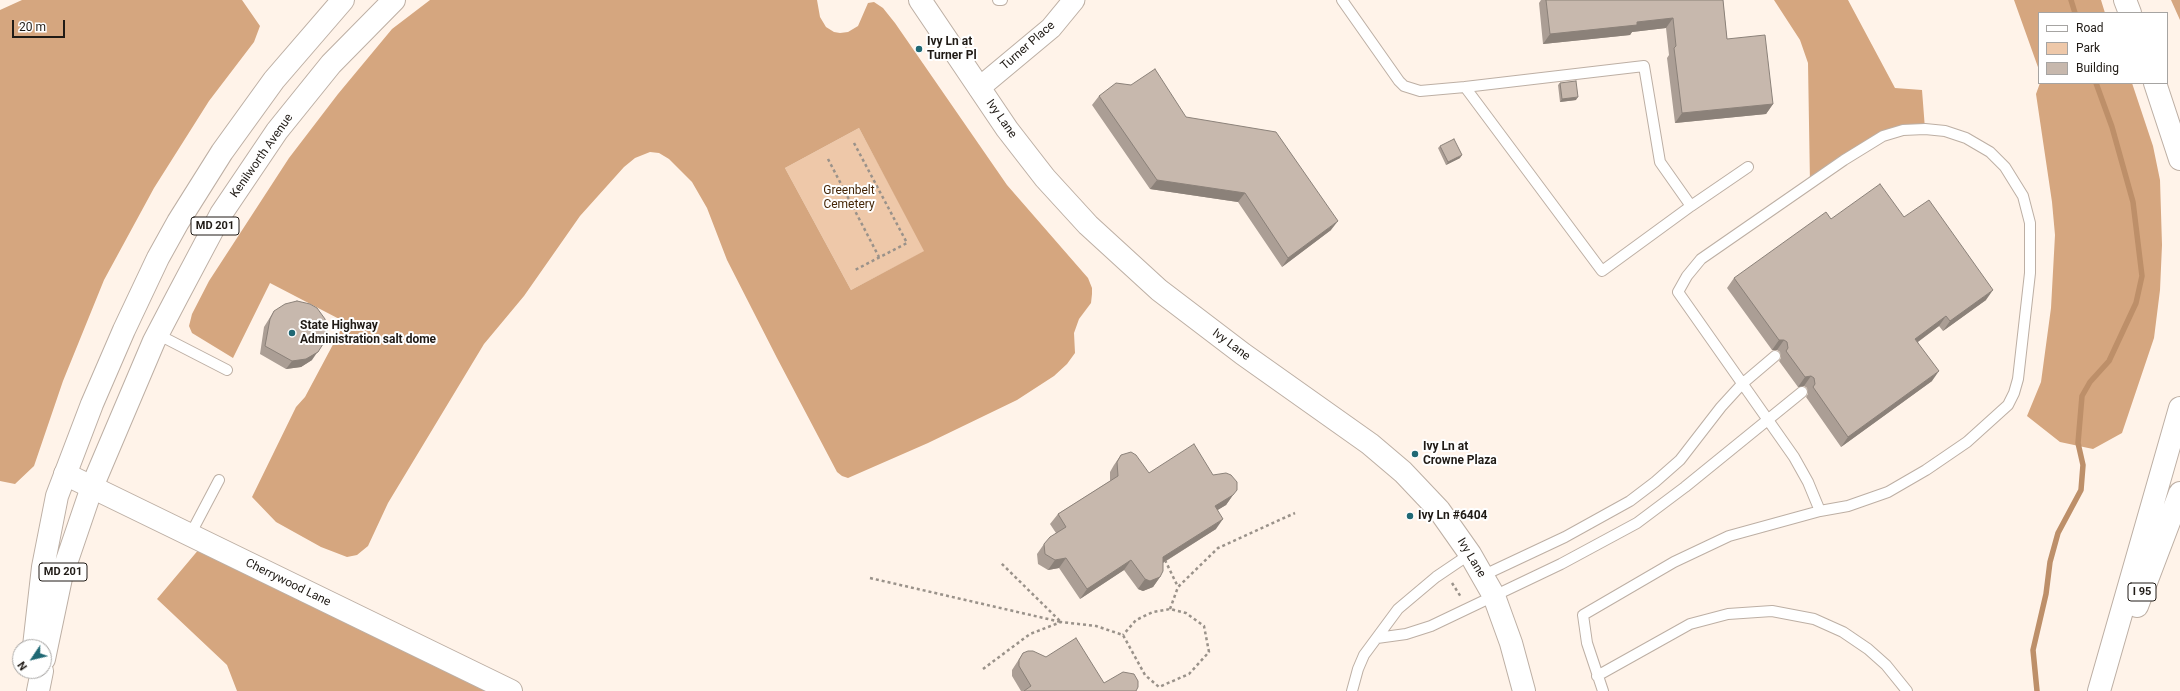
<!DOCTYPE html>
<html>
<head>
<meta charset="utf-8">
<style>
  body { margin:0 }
  #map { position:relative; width:2180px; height:691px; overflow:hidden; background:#fff3e9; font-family:Roboto,sans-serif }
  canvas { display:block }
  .legend { position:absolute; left:2038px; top:12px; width:130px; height:72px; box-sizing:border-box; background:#fff; border:1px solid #a6a4a2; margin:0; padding:5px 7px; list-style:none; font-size:12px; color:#201b16 }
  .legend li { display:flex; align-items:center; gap:8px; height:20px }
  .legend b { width:20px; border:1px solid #a6a4a2 }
  .north { position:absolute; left:12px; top:639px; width:40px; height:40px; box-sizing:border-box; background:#fff; border:1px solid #a6a4a2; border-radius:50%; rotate:235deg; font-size:11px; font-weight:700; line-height:16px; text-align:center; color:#201b16 }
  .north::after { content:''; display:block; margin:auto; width:14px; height:18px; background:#1f6874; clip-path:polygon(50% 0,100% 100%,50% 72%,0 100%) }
  .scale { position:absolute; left:12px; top:20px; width:53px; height:18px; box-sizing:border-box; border:2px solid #201b16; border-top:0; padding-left:5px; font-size:12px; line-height:14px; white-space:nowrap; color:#201b16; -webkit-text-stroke:3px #fff; paint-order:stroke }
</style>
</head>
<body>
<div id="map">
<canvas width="2180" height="691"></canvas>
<ul class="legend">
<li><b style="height:5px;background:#fff"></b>Road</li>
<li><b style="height:11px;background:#eec8a9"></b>Park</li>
<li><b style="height:11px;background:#c7b8ad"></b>Building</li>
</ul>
<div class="north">N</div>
<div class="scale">20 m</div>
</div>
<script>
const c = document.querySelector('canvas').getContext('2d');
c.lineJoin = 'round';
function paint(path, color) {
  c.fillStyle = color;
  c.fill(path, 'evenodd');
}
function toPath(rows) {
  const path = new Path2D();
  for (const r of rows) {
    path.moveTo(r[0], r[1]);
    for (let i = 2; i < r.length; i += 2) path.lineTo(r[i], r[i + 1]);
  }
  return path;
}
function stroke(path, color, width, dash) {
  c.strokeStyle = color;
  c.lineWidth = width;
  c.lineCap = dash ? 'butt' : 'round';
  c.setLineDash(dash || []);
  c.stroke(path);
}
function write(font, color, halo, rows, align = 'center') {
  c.font = font + ' Roboto,sans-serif';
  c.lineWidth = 4;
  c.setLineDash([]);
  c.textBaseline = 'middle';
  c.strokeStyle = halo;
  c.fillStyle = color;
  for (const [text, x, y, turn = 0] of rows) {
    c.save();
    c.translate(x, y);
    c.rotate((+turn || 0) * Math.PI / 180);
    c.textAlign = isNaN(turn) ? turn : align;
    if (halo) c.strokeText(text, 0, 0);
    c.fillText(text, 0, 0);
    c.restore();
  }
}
const green = toPath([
  [859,128,925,251,851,290,785,168]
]);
const forest = toPath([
  [22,0,242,0,260,26,254,42,209,101,154,188,104,280,63,381,34,466,15,484,0,481,0,10],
  [430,0,817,0,820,17,826,27,834,32,840,33,848,32,858,26,868,3,874,2,883,8,895,23,1007,185,1088,278,1092,288,1092,294,1091,303,1079,319,1074,333,1075,353,1067,364,1054,376,1017,400,928,443,848,478,842,476,837,472,777,358,727,260,707,208,692,182,669,159,659,153,650,152,635,158,624,167,580,216,524,296,484,344,388,503,368,546,357,555,347,557,321,547,276,522,252,497,296,407,305,397,345,322,270,283,233,358,192,333,189,326,192,314,209,281,289,158,338,94,392,29],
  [859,128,924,251,851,290,785,168],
  [1774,0,1848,0,1895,88,1922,90,1925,129,1903,130,1810,184,1808,63,1800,40],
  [2014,0,2101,0,2105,13,2039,13,2039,70],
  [2171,0,2180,0,2180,20],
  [2040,83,2132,83,2153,146,2160,180,2162,245,2160,290,2154,338,2122,433,2093,449,2060,442,2027,416,2041,382,2051,308,2055,235,2052,202,2036,94],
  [205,542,511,691,237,691,227,665,157,599]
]);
const stream = toPath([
  [2071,0,2075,13],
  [2037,691,2033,650,2046,594,2050,562,2058,533,2081,490,2083,465,2078,443,2082,396,2090,382,2109,361,2136,303,2142,276,2133,202,2112,127,2096,83]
]);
const path = toPath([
  [854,143,907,243,855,270],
  [828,159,879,257],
  [1165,560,1178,587],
  [870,578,1061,622,1000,562],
  [1452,583,1461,597],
  [1170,609,1178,587,1218,548,1295,513],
  [983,669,1030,634,1061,622,1096,626,1123,635,1145,675,1159,687,1189,674,1209,652,1204,626,1186,613,1170,609,1153,612,1136,620,1123,635]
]);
const lane = toPath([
  [998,0,1002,0],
  [1342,0,1399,81,1404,86,1420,91,1465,87,1602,271,1691,206,1660,162,1644,66,1465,87],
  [1691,206,1748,167],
  [157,334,227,370],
  [190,535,219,480],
  [1482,576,1565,537,1630,501,1655,482,1680,460,1721,407,1742,384,1775,356],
  [1377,638,1406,634,1431,626,1561,564,1637,523,1685,487,1802,392],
  [1597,676,1690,624,1728,614,1772,611,1814,619,1843,632,1868,649,1886,665,1907,691],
  [1352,691,1358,669,1364,655,1398,609,1436,577,1470,554],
  [1603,691,1587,643,1583,615,1674,562,1729,536,1820,511,1848,506,1888,492,1926,470,1967,442,2008,405,2014,393,2018,379,2030,273,2030,223,2023,196,2005,167,1990,152,1966,138,1945,131,1925,129,1903,130,1883,136,1844,160,1701,259,1687,276,1678,292,1794,457,1808,482,1820,511]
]);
const street = toPath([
  [979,88,1051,28,1074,0]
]);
const secondary = toPath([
  [920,0,1007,129,1045,178,1088,225,1159,290,1243,354,1370,444,1403,472,1439,510,1470,554,1494,596,1511,643,1524,691],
  [65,474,511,691]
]);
const primary = toPath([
  [34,646,43,567,57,496,92,404,124,330,158,258,178,222,222,152,274,80,343,0],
  [44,659,61,578,92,487,154,341,177,297,221,214,277,131,331,64,394,0],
  [38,691,42,671]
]);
const highway = toPath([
  [2125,0,2130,13],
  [2155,83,2180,159],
  [2137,606,2180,493],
  [2099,691,2180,408]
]);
const wall = toPath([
  [1541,0,1723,0,1727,39,1773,104,1766,114,1675,123,1667,58,1669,55,1666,28,1632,32,1630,35,1543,44,1539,3],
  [1560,83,1576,100,1560,102,1558,85],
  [1099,96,1186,117,1331,230,1282,267,1238,202,1150,189,1092,105],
  [1440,146,1460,158,1446,165,1438,148],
  [1904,217,1986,300,1943,331,1939,326,1918,342,1932,381,1841,447,1806,397,1808,394,1807,388,1804,386,1798,387,1779,361,1781,358,1780,352,1777,350,1772,350,1727,288,1734,278],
  [274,311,312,360,301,367,286,369,260,354,264,327],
  [1121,455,1149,473,1213,475,1233,495,1226,505,1217,510,1216,529,1163,563,1160,577,1153,587,1143,591,1138,589,1124,570,1080,599,1059,568,1048,570,1038,564,1037,554,1044,544,1056,533,1050,524,1058,514,1110,481,1110,472,1114,465],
  [1023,653,1046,657,1104,683,1136,691,1021,691,1012,676,1012,670]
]);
const shadedWall = toPath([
  [1673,18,1666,28,1632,32,1630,35,1543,44,1550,34,1637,22],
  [1578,97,1576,100,1560,102,1562,99],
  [1773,104,1766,114,1675,123,1682,113],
  [1462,155,1460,158,1446,165,1448,162],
  [1157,180,1245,193,1238,202,1150,189],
  [1338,221,1331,230,1282,267,1288,258],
  [1993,290,1986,300,1943,331,1950,321],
  [1946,316,1939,326,1908,349,1915,339],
  [1779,340,1784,340,1777,350,1772,350],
  [323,344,312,360,301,367,286,369,292,361],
  [1939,371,1932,381,1841,447,1848,437],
  [1811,376,1804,386,1798,387,1805,377],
  [1233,495,1226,505,1208,516,1215,506],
  [1223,519,1216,529,1156,567,1163,557],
  [1066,558,1059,568,1048,570,1055,560],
  [1131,560,1124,570,1080,599,1087,589],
  [1160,577,1153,587,1143,591,1138,589,1145,579]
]);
const building = toPath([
  [1546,0,1723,0,1727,39,1765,35,1773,104,1682,113,1674,48,1676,46,1673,18,1637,22,1637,25,1550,34,1546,0],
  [1155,69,1186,117,1276,132,1338,221,1288,258,1245,193,1157,180,1099,96,1116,83,1131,85,1155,69],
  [1576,81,1578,97,1562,99,1560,83,1576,81],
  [1454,139,1462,155,1448,162,1440,146,1454,139],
  [1880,184,1904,217,1929,200,1993,290,1950,321,1946,316,1915,339,1939,371,1848,437,1813,387,1815,384,1814,378,1811,376,1805,377,1786,351,1788,348,1787,342,1784,340,1779,340,1734,278,1826,212,1831,219,1880,184],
  [297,301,310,304,317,308,325,319,327,331,323,344,318,352,306,359,292,361,265,346,270,319,274,311,285,304,297,301],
  [1194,444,1213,475,1226,473,1231,475,1237,482,1237,490,1233,495,1215,506,1223,519,1163,557,1163,571,1160,577,1150,581,1145,579,1131,560,1087,589,1066,558,1055,560,1045,554,1044,544,1050,537,1066,527,1058,514,1118,476,1117,462,1121,455,1131,452,1136,455,1149,473,1194,444],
  [1076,638,1104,683,1123,672,1134,674,1138,681,1138,687,1136,691,1024,691,1031,686,1019,666,1019,660,1023,653,1028,651,1033,651,1046,657,1076,638]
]);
const markers = [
  [919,49,4,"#1f6874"],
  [292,333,4,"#1f6874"],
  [1415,454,4,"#1f6874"],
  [1410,516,4,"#1f6874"]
];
const shields = [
  [215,226,48],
  [63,572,48],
  [2142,592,28]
];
const shieldNames = [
  ["MD 201",215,226],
  ["MD 201",63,572],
  ["I 95",2142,592]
];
const poiNames = [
  ["Ivy Ln at",927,42],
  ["Turner Pl",927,56],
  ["State Highway",300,326],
  ["Administration salt dome",300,340],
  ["Ivy Ln at",1423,447],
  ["Crowne Plaza",1423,461],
  ["Ivy Ln #6404",1418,516]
];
const streetNames = [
  ["Turner Place",1028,46,-41],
  ["Ivy Lane",1001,119,55],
  ["Kenilworth Avenue",262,156,-55],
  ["Ivy Lane",1231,345,37],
  ["Ivy Lane",1471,558,59],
  ["Cherrywood Lane",288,583,26]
];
const parkNames = [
  ["Greenbelt",849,191],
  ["Cemetery",849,205]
];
paint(green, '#eec8a9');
paint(forest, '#d5a67f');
stroke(stream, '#bd8f69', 5.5);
stroke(lane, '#bdafa4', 12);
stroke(street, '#bdafa4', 23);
stroke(secondary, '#bdafa4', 24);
stroke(primary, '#bdafa4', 24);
stroke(highway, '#bdafa4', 24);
stroke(path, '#9a928a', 2.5, [3, 3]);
stroke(lane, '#fff', 10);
stroke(street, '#fff', 21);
stroke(secondary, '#fff', 22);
stroke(primary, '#fff', 22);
stroke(highway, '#fff', 22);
paint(wall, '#ab9e95');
paint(shadedWall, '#8b8179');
paint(building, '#c7b8ad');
stroke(building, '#8b8179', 1);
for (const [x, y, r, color] of markers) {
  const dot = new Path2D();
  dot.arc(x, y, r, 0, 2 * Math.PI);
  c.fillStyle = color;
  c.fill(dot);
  stroke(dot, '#fff', 1.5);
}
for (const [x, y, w] of shields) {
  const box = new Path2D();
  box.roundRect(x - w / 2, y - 9, w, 18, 3);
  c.fillStyle = '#fff';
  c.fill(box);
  stroke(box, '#201b16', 1);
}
write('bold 11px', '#201b16', null, shieldNames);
write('bold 12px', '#201b16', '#fff', poiNames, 'left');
write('12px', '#201b16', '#fff', streetNames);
write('12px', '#452607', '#fff', parkNames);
</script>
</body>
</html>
